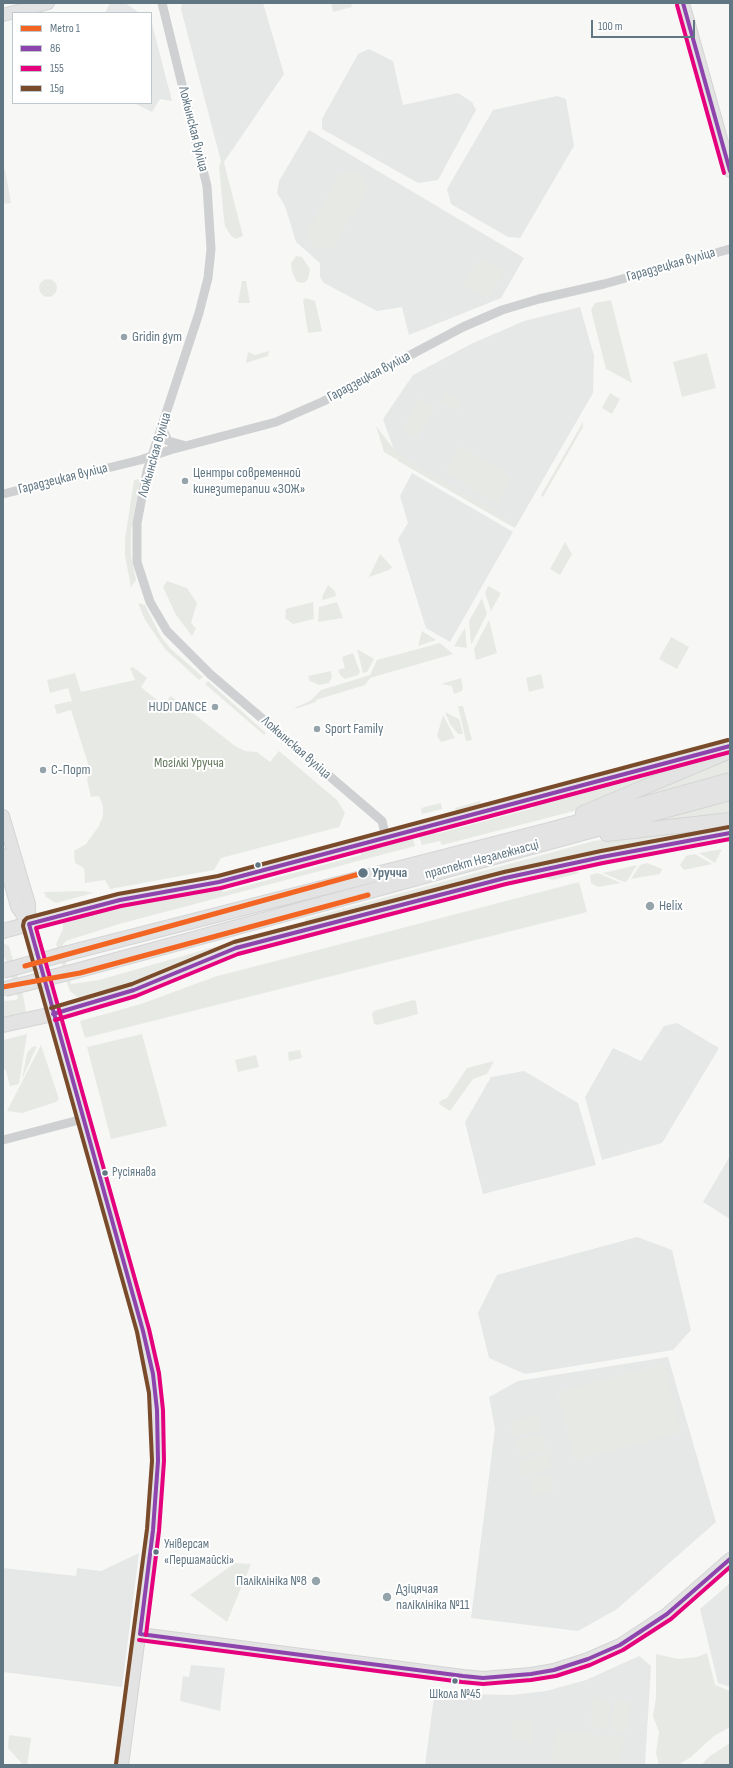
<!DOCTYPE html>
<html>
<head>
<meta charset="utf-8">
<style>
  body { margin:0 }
  #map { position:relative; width:733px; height:1768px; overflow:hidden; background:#f7f7f6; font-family:"Sofia Sans Condensed",sans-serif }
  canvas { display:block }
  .frame { position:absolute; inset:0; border:4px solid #607683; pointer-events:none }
  .legend { position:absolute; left:12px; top:12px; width:140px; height:92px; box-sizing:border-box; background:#fff; border:1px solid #bfc8cd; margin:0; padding:5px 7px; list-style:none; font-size:12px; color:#607683 }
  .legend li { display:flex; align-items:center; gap:8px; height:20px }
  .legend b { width:20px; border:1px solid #bfc8cd }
  .scale { position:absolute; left:591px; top:20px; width:104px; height:18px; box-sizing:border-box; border:2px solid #607683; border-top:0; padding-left:5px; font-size:12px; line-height:14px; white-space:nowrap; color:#607683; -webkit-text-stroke:3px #fff; paint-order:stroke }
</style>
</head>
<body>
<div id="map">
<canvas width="733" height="1768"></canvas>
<div class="frame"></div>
<ul class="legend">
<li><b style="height:5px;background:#f26522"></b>Metro 1</li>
<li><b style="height:5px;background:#8e44ad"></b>86</li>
<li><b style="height:5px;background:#e5007d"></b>155</li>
<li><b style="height:5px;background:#7a4b2a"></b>15д</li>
</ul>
<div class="scale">100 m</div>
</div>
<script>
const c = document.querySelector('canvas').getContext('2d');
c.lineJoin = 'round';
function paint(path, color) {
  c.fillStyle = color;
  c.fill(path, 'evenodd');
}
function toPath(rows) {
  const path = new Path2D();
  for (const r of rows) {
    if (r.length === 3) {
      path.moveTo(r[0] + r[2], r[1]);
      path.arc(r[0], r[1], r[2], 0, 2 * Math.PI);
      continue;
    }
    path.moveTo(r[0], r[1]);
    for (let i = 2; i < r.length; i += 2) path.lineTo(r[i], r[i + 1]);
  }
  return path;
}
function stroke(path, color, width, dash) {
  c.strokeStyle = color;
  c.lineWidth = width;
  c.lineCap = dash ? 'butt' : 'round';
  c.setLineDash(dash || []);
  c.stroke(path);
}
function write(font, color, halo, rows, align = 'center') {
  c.font = font + ' "Sofia Sans Condensed",sans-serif';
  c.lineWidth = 4;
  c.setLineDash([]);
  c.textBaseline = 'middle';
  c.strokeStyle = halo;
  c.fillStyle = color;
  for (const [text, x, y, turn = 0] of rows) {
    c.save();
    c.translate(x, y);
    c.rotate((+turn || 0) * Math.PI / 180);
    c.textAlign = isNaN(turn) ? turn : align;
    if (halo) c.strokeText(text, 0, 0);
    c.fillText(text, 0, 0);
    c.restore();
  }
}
const built = toPath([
  [110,3,125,3,140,13,105,13],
  [182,3,263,3,284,74,222,165,181,9],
  [151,20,172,101,160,99,152,112,134,103,151,103],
  [369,49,393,61,403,105,458,93,472,102,476,110,438,180,418,183,322,129,322,119,358,54],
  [557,96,566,99,574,146,520,238,508,237,451,204,447,189,493,110],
  [309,130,524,258,501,298,409,335,402,307,377,311,324,283,320,277,320,263,296,242,285,206,277,193,279,181],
  [580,307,594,356,593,393,515,528,398,461,383,419,413,375,471,344,524,321],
  [412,473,513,532,450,642,426,628,398,539,408,523,400,496],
  [677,1023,719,1048,662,1143,602,1160,585,1097,613,1048,641,1061,664,1026],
  [524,1071,578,1103,596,1165,483,1194,465,1122,491,1077],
  [730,1156,730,1219,703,1202],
  [637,1237,672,1250,691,1330,673,1350,525,1374,489,1358,478,1313,497,1275],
  [668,1357,716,1522,617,1609,578,1631,471,1618,495,1429,489,1397,518,1381],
  [139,1553,122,1687,3,1672,3,1568,76,1576,77,1568,101,1571],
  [730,1583,730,1687,718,1683,700,1609],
  [639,1656,651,1666,645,1765,425,1765,435,1690,468,1694,512,1695,546,1691,586,1680],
  [191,1665,225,1668,220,1711,180,1701,183,1676,189,1677]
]);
const green = toPath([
  [331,3,351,3,352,7,333,12],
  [223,159,243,236,236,239,231,236,225,226,224,220,219,166],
  [3,169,5,169,11,203,3,204],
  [350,170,359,172,365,180,367,190,333,247,324,249,315,247,309,240,307,232,340,174],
  [296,256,302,257,310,269,308,279,304,283,297,282,292,272,291,263],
  [480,258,504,272,488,299,463,285],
  [48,288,9],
  [242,281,246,281,250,303,238,303],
  [306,298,315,301,322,331,308,333,303,300],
  [611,300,632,383,606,369,591,310,595,303],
  [269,351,268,356,246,363,248,352,255,355],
  [707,353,716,388,682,397,673,362],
  [447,393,463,402,458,410,442,401],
  [610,393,620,399,612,414,602,408],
  [420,398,435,407,417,437,402,428],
  [583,422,583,427,543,497,541,495],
  [376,426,394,449,415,465,508,519,515,528,384,452],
  [461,446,512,477,496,503,445,472],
  [138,479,140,482,131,530,131,556,136,580,131,587,125,556,125,539,134,480],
  [565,542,572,554,560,575,550,569],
  [380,554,392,567,389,570,369,577],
  [167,581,187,588,197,603,191,623,196,628,192,636,176,615,163,587],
  [328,585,335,591,336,596,323,600,322,597],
  [488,586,501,593,491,611,485,593],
  [482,598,487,614,471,645,469,621],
  [313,602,314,619,293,624,285,618,286,609],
  [337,602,343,618,318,622,319,607],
  [138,603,145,605,161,637,171,649,203,677,199,680,165,649,145,620],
  [489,620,497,653,476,660,474,649],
  [465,628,467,648,454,646],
  [422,631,436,640,418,646],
  [671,637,689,647,677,669,659,659],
  [440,643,453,654,370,678,365,685,316,700,316,702,298,708,294,708,310,701,321,690,370,675,377,660],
  [357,649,374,659,367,672,363,673],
  [353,653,360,672,358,675,345,679,340,675,338,670,345,668,342,657],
  [133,667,147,678,141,687,163,705,171,696,235,746,245,751,257,752,270,762,279,751,337,800,345,813,339,827,221,858,214,870,110,889,105,880,85,883,84,868,75,863,74,851,86,844,99,826,103,815,103,806,99,796,91,797,87,780,90,770,71,710,57,714,54,705,72,701,68,688,50,693,47,680,75,673,81,692,135,680,130,668],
  [331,671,332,677,329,683,319,685,310,681,308,676],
  [541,674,544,688,529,692,526,678],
  [461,678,463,688,462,691,454,694,452,686,441,684],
  [208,681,266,733,264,735,205,684],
  [458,706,463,706,472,740,466,741],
  [445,712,459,719,463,734,458,734,450,724],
  [443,715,455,738,441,742,437,736],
  [708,754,578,810,442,845,440,841,422,845,418,834,435,829,436,834,534,808,533,804],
  [730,754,730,772,609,805],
  [480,801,481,805,456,812,455,808],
  [730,801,730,815,635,826],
  [441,803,442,809,422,814,421,808],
  [730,823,730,828,533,866,306,925,305,919,594,841],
  [412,836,415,846,119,924,66,941,62,946,71,984,99,980,280,928,281,929,222,946,137,986,80,999,70,991,68,986,56,944,63,929,63,920,108,908,221,887,223,892,361,855,360,850],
  [722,849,715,863,699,853],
  [695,854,712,864,684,870,680,865,686,856],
  [647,863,662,869,660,874,631,879,640,865],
  [637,865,627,881,624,882,603,873],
  [572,869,579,873,553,880,545,878,545,875],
  [598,873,621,883,598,887,591,883,590,875],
  [579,882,587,912,85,1038,80,1021,141,1004,214,977],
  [84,891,93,893,56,903,46,897,44,892],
  [3,943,9,946,23,995,26,1012,3,1018,3,1001,16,1000,18,998,5,958,3,958],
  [413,1000,416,1001,418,1014,378,1025,374,1024,372,1014,374,1011],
  [27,1034,19,1084,10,1086,6,1071,3,1067,3,1040],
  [142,1034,167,1126,111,1139,87,1047],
  [41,1045,59,1099,56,1102,22,1113,7,1111],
  [37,1046,22,1079,27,1053,32,1047],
  [300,1050,302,1058,289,1061,288,1052],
  [256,1055,259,1067,238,1072,235,1060],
  [494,1061,487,1074,473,1079,450,1111,439,1104,440,1101,447,1098,467,1068],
  [664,1364,681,1432,575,1460,558,1392],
  [538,1415,542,1429,513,1436,510,1422],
  [542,1434,546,1449,520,1456,516,1441],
  [548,1453,552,1468,523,1475,519,1461],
  [550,1474,554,1490,534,1495,530,1479],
  [235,1563,251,1564,227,1622,190,1595],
  [707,1653,715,1685,730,1691,730,1727,714,1736,691,1757,678,1765,659,1765,656,1753,659,1732,653,1716,656,1698,656,1654,678,1659,697,1657],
  [593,1698,610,1700,606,1728,590,1726],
  [615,1700,631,1703,627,1731,611,1729],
  [514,1720,532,1722,530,1742,511,1739],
  [556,1730,623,1738,620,1765,551,1765],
  [9,1735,31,1738,27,1765,23,1765,8,1748],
  [730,1743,730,1765,701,1765,710,1756]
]);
const minor = toPath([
  [162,3,207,186,211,249,208,278,199,313,147,471,137,523,137,562,150,602,167,631,210,674,382,821,386,838],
  [162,428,168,441,183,445],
  [3,494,140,460,170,450,276,422,324,401,463,327,502,310,539,299,604,284,730,249],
  [3,1140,83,1119]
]);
const major = toPath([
  [683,3,730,171],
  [3,15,48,3],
  [3,816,29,904,29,924,143,1331,155,1392,158,1461,153,1530,122,1765],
  [3,855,17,907,29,924],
  [29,924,120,900,219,882,725,747],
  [53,1014,134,990,236,948,505,878,602,857,730,833],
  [140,1634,463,1676,483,1678,531,1674,554,1670,588,1659,620,1645,667,1614,730,1559]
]);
const highway = toPath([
  [583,813,730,751],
  [607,834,730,820],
  [3,931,29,924],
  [68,953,549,830,730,780],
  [72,972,730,793],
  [3,1025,53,1014]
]);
const highwayBridge = toPath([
  [3,971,68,953],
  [5,989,72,972]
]);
const bus1 = toPath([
  [683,3,730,171],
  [53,1014,134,990,236,948,505,878,602,857,730,833],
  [140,1634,153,1530,158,1461,157,1410,153,1374,143,1331,29,924,120,900,219,882,730,746],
  [140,1634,463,1676,483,1678,531,1674,554,1670,588,1659,620,1645,667,1614,730,1559]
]);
const bus2 = toPath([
  [677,5,724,173],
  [55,1020,136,996,238,954,506,884,603,863,730,839],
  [146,1635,159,1531,164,1461,163,1410,159,1373,149,1329,36,928,121,906,221,888,730,752],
  [139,1640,462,1682,483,1684,531,1680,556,1676,590,1665,623,1650,671,1619,730,1567]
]);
const bus3 = toPath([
  [51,1008,132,984,234,942,504,872,601,851,729,827],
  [116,1764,147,1529,152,1461,149,1393,137,1332,23,926,24,921,27,918,118,894,218,876,728,740]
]);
const metro1 = toPath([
  [25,966,363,873],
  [3,987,80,973,368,895]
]);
const markers = [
  [124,337,4,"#95a3ab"],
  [185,481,4,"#95a3ab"],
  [215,707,4,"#95a3ab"],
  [317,729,4,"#95a3ab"],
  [43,770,4,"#95a3ab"],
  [258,865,3.5,"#607683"],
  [363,873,5.5,"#607683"],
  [650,906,5,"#95a3ab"],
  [105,1173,3.5,"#607683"],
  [156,1552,3.5,"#607683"],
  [316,1581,5,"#95a3ab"],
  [387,1597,5,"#95a3ab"],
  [455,1681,3.5,"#607683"]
];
const busNames = [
  ["Русіянава",112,1173],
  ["Універсам",164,1545],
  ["«Першамайскі»",164,1561],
  ["Школа №45",455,1695,"center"]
];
const streetNames = [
  ["Ложынская вуліца",193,129,76],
  ["Гарадзецкая вуліца",671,265,-16],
  ["Гарадзецкая вуліца",369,377,-28],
  ["Ложынская вуліца",155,455,-74],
  ["Гарадзецкая вуліца",63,479,-14],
  ["Ложынская вуліца",296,748,41],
  ["праспект Незалежнасці",482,860,-15]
];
const poiNames = [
  ["Gridin gym",132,337],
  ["Центры современной",193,473],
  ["кинезитерапии «ЗОЖ»",193,489],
  ["HUDI DANCE",207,707,"right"],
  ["Sport Family",325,729],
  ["С-Порт",51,770],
  ["Helix",659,906],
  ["Паліклініка №8",307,1581,"right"],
  ["Дзіцячая",396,1589],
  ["паліклініка №11",396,1605]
];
const parkNames = [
  ["Могілкі Уручча",189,763]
];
const stopNames = [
  ["Уручча",372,873]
];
paint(built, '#e5e8e7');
paint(green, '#e7eae4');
stroke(major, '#d4d5d5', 14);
stroke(highway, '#d4d5d5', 16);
stroke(minor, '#cfd0d1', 9);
stroke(major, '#e2e3e2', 12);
stroke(highway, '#e2e3e2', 14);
stroke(highwayBridge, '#d4d5d5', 16, []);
stroke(highwayBridge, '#e2e3e2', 14);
stroke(bus1, '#8e44ad', 4);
stroke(bus2, '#e5007d', 4);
stroke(bus3, '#7a4b2a', 4);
stroke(metro1, '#f26522', 5);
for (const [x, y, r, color] of markers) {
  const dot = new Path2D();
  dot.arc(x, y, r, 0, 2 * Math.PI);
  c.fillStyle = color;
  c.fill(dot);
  stroke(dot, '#fff', 1.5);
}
write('13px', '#607683', '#fff', busNames, 'left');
write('14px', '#607683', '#fff', streetNames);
write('14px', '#607683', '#fff', poiNames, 'left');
write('14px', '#667a5f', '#fff', parkNames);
write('bold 14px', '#607683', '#fff', stopNames, 'left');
</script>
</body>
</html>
